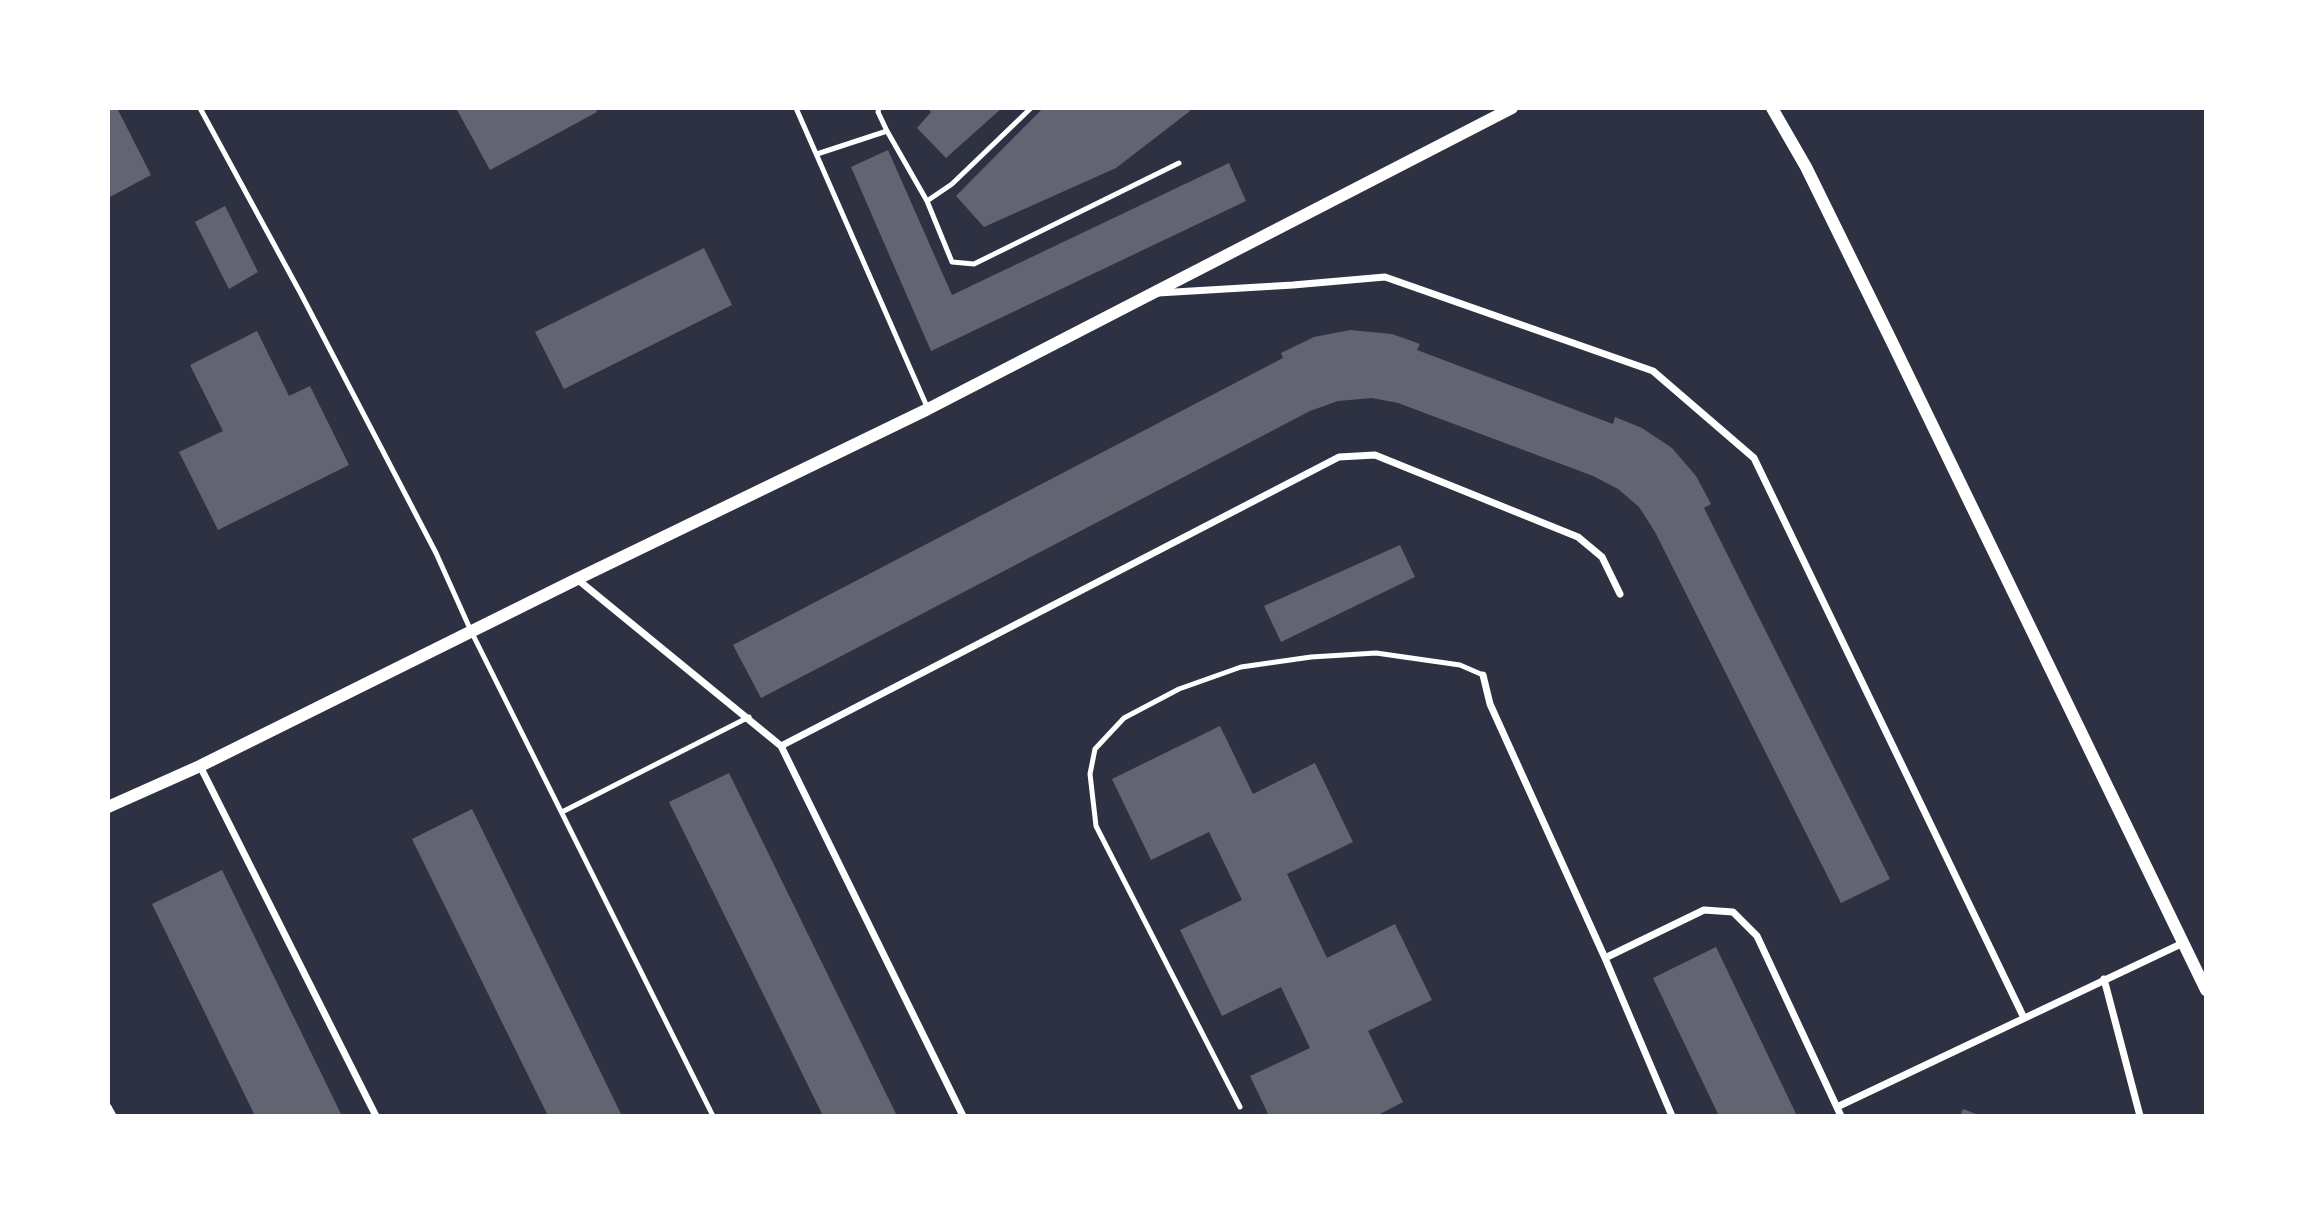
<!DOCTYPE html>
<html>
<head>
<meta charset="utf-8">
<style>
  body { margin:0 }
  #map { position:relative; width:2314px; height:1224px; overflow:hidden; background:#2d3142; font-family:Inter,sans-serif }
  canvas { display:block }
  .frame { position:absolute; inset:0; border:110px solid #fff; pointer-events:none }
</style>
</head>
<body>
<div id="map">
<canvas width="2314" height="1224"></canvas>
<div class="frame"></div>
</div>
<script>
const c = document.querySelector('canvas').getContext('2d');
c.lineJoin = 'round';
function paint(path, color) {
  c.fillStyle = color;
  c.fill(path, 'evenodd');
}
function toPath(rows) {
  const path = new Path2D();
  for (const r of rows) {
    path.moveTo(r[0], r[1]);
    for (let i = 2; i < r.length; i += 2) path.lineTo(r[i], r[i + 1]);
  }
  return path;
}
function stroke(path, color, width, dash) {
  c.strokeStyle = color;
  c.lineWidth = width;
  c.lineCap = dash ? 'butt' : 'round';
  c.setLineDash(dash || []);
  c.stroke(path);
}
const building = toPath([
  [108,108,117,108,151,175,108,198],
  [456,108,595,108,597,112,490,170],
  [927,108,1002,108,946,158,917,128,931,112],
  [1043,108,1188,108,1190,111,1116,168,984,227,956,196],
  [888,150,952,295,1229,163,1246,201,931,351,851,167],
  [225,206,258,272,229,289,195,222],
  [704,248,732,305,564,389,535,332],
  [1350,330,1392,334,1420,344,1417,350,1613,424,1615,417,1642,428,1672,448,1696,476,1711,504,1704,508,1890,879,1841,903,1655,532,1639,507,1618,489,1593,476,1398,403,1372,398,1338,401,1310,411,761,698,733,645,1283,358,1281,353,1314,337],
  [257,331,289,396,310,386,349,465,218,530,179,452,223,431,190,365],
  [1400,545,1415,577,1281,642,1264,606],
  [1220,726,1253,794,1315,763,1353,842,1287,874,1327,958,1395,924,1432,1000,1368,1031,1403,1102,1376,1116,1269,1116,1250,1076,1310,1048,1281,987,1222,1016,1180,930,1242,900,1209,832,1151,860,1112,779],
  [729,773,897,1116,823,1116,669,802],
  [472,809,622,1116,548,1116,412,839],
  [222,870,342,1116,255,1116,152,904],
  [1716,947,1797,1116,1719,1116,1653,978],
  [1963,1109,1979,1115,1979,1116,1960,1116]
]);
const service = toPath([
  [200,108,301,294,436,553,471,631,713,1116],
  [796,108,928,409],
  [879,108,878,112,887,131,927,201,952,262,974,264,1179,163],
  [817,154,887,131],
  [927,201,952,184,1031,108],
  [562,812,749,717],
  [1240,1107,1096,826,1090,774,1095,749,1124,718,1179,689,1241,667,1311,657,1376,653,1460,665,1483,675]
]);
const minor = toPath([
  [1158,293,1293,285,1385,277,1653,371,1754,458,2024,1018],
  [577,579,781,746,963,1116],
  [1483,675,1490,704,1605,958,1672,1116],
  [781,746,1339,457,1375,455,1578,537,1602,557,1620,594],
  [200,766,376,1116],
  [1605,958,1704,910,1733,912,1757,936,1841,1116],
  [2104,979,2140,1116],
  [108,1107,113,1116],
  [1837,1107,2183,943]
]);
const tertiary = toPath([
  [1772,108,1806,167,1892,342,2206,990],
  [108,807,200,766,577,579,928,409,1512,108]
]);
paint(building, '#626471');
stroke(service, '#fff', 5);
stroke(minor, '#fff', 7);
stroke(tertiary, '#fff', 12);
</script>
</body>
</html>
